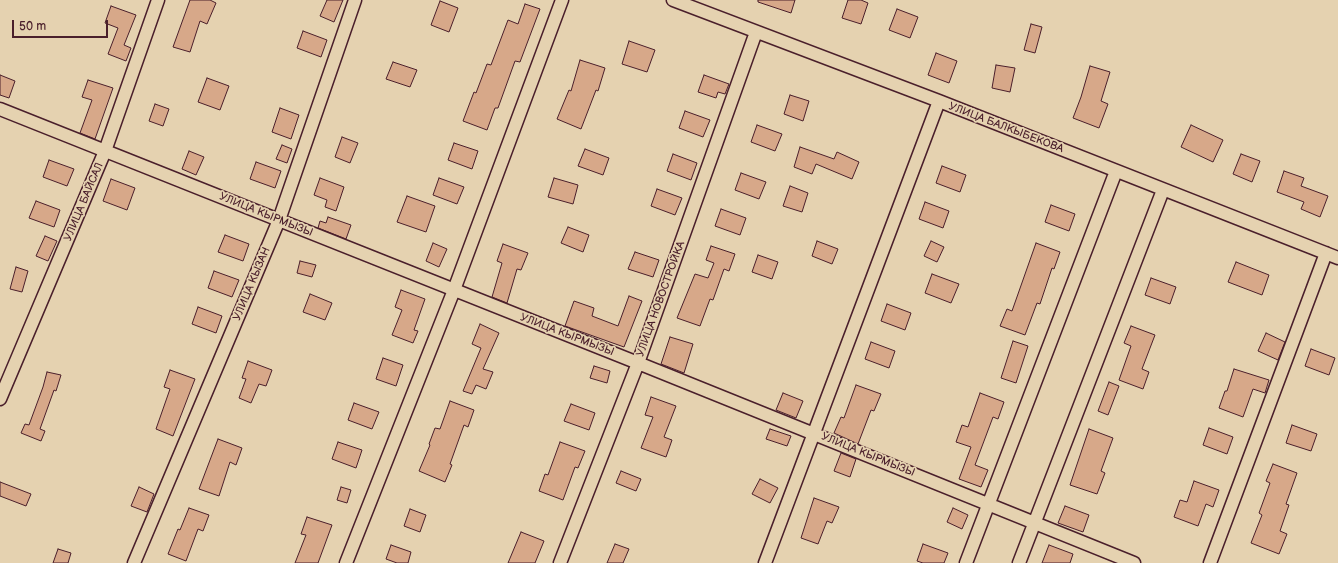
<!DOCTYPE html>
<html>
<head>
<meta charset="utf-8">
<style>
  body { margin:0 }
  #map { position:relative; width:1338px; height:563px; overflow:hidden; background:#e5d2b0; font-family:"Balsamiq Sans",sans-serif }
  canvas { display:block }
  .scale { position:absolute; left:12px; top:20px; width:96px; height:18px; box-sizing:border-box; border:2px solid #4a1f2b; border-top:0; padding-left:5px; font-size:12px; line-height:14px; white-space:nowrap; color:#4a1f2b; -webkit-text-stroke:3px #e5d2b0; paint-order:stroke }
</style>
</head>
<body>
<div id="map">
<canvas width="1338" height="563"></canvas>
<div class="scale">50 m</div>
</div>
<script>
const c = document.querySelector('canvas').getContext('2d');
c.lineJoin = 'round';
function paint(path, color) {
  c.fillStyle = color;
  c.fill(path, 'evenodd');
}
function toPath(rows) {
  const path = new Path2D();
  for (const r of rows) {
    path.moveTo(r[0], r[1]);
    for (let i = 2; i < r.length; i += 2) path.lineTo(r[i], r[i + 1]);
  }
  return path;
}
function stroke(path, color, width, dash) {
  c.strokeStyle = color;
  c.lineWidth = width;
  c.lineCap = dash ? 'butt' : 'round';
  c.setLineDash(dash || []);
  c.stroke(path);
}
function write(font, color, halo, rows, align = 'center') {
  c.font = font + ' "Balsamiq Sans",sans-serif';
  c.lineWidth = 3.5;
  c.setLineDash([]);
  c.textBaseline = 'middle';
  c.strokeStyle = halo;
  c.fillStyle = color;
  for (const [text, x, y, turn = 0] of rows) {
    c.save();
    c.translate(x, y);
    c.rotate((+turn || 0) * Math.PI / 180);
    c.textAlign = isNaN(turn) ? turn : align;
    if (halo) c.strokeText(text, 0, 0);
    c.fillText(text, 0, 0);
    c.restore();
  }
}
const building = toPath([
  [190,0,210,0,216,3,207,24,200,21,190,52,173,47,190,0],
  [327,0,343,0,334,22,320,16,327,0],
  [758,0,795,0,791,13,758,2,758,0],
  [848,0,861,0,868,3,861,24,842,18,848,0],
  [440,1,458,8,449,32,431,25,440,1],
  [525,4,540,9,520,62,515,61,498,108,495,108,487,130,463,121,474,92,476,93,487,64,491,65,508,20,518,24,525,4],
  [111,6,136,15,124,45,131,48,126,61,108,54,118,28,105,23,111,6],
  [897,9,918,17,910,38,889,30,897,9],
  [1031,24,1042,27,1035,53,1024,50,1031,24],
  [303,31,327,40,321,57,297,48,303,31],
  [629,41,655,50,647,72,622,64,629,41],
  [936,53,957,61,949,83,928,75,936,53],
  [580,60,605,68,598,91,596,90,581,129,557,119,569,90,571,91,580,60],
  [393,62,417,70,410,87,386,79,393,62],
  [996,65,1015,68,1010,92,992,88,996,65],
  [1090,66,1110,72,1101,101,1108,104,1099,128,1073,118,1081,97,1090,66],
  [0,75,15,81,9,98,0,95,0,75],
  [704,75,729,84,725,94,718,92,716,98,698,92,704,75],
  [207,78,229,86,220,110,198,102,207,78],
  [88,80,113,88,95,139,80,133,92,100,82,97,88,80],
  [790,95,809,101,803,121,784,114,790,95],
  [155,104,169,109,163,126,149,121,155,104],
  [280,108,299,115,291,139,272,132,280,108],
  [685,111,710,120,703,137,679,128,685,111],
  [757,125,782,134,775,151,751,142,757,125],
  [1191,125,1223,140,1213,162,1181,147,1191,125],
  [342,137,358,143,350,163,335,157,342,137],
  [454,143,478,151,472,169,448,160,454,143],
  [282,145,292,149,287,163,276,159,282,145],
  [800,147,834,159,837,152,859,162,852,179,816,164,812,174,794,167,800,147],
  [585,149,609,158,603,175,578,166,585,149],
  [189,151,204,157,196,175,182,169,189,151],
  [673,154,697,163,691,180,667,171,673,154],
  [1241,154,1260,161,1252,182,1233,174,1241,154],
  [49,160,74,169,67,186,43,177,49,160],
  [256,162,281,171,275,188,250,179,256,162],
  [942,166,966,175,960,192,936,183,942,166],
  [1284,171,1304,178,1301,186,1328,196,1320,217,1301,209,1304,202,1277,192,1284,171],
  [741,173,766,182,759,199,735,190,741,173],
  [320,178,344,187,336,211,325,207,327,200,314,195,320,178],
  [439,178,464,187,457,204,433,195,439,178],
  [554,178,578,185,573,204,548,197,554,178],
  [111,179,135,188,127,210,103,201,111,179],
  [790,186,808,193,802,212,783,206,790,186],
  [657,189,682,198,675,215,651,206,657,189],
  [407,196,435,206,426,232,397,222,407,196],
  [36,201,60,210,54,227,29,218,36,201],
  [925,202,949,211,943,228,919,219,925,202],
  [1051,205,1075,214,1069,231,1045,222,1051,205],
  [721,209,746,218,740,235,715,226,721,209],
  [328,217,351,225,346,239,318,228,320,221,326,223,328,217],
  [568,227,589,235,583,252,561,243,568,227],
  [225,235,249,244,243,261,218,252,225,235],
  [45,236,57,241,48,261,36,256,45,236],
  [817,241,838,249,832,264,812,256,817,241],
  [931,241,944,247,937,262,924,256,931,241],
  [433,243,447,249,439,267,426,261,433,243],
  [1036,243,1060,252,1054,269,1052,268,1040,304,1037,303,1025,335,1000,326,1007,309,1012,311,1036,243],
  [503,244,528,253,521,270,517,269,507,303,492,297,502,263,497,261,503,244],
  [711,246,735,254,729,271,724,269,713,300,710,299,700,326,677,318,695,274,708,278,714,263,706,260,711,246],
  [635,252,659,260,653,277,628,269,635,252],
  [758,255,778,262,772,279,752,272,758,255],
  [300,261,316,265,312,277,297,273,300,261],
  [1236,262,1269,275,1262,295,1228,282,1236,262],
  [16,267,28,271,22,292,10,289,16,267],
  [214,271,239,280,232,297,208,288,214,271],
  [932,274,959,284,951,303,925,293,932,274],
  [1151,278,1176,287,1170,304,1145,295,1151,278],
  [401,290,425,299,414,330,418,331,413,343,392,335,402,310,395,307,401,290],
  [310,294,332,303,325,320,303,312,310,294],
  [629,296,642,301,624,347,565,326,574,301,594,308,592,316,618,326,629,296],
  [887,304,911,313,905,330,881,321,887,304],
  [198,307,222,316,216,333,192,324,198,307],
  [480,324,499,333,483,369,493,372,486,389,476,385,472,394,463,391,481,348,472,344,480,324],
  [1131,326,1155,335,1142,369,1149,372,1143,389,1119,380,1131,346,1124,343,1131,326],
  [1266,333,1285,342,1278,360,1258,351,1266,333],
  [670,337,693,344,684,373,661,364,670,337],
  [1013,341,1028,346,1016,383,1001,378,1013,341],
  [871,342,895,351,889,368,865,359,871,342],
  [1311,349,1335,358,1329,375,1305,366,1311,349],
  [383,358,403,365,396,386,376,379,383,358],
  [248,361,272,370,266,386,259,384,251,403,239,398,246,379,242,378,248,361],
  [594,366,610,371,607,383,590,378,594,366],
  [1234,369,1269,380,1265,393,1253,389,1243,417,1219,408,1225,391,1227,391,1234,369],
  [170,370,195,379,173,436,156,429,170,389,164,387,170,370],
  [47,372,61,375,56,391,54,390,40,429,45,431,41,441,21,433,25,424,29,425,43,387,47,372],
  [1109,382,1119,386,1108,415,1098,411,1109,382],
  [856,385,881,394,874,411,871,410,858,444,834,433,841,417,844,418,856,385],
  [783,393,803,401,796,418,776,410,783,393],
  [980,393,1004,402,998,419,993,417,975,465,988,470,981,487,959,479,971,447,956,442,962,425,968,427,980,393],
  [651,397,676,406,664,437,672,440,666,457,641,448,653,417,645,415,651,397],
  [450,401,474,410,468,427,464,425,450,464,452,465,445,482,419,471,430,445,429,444,435,428,440,429,450,401],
  [354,403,379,412,372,429,348,420,354,403],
  [571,404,595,413,589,430,564,421,571,404],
  [1292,425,1317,434,1311,451,1286,443,1292,425],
  [1209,428,1233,437,1227,454,1203,445,1209,428],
  [770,429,791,436,787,446,766,439,770,429],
  [1089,429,1113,438,1101,471,1105,473,1097,494,1070,485,1089,429],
  [218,439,242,448,236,465,230,462,219,496,199,489,218,439],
  [338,442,362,450,356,468,332,459,338,442],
  [560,442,585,451,578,468,575,467,563,500,539,491,545,474,548,475,560,442],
  [841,453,856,459,850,477,834,471,841,453],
  [1273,464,1297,473,1286,504,1289,505,1280,531,1287,534,1279,554,1251,543,1262,515,1259,513,1270,483,1266,481,1273,464],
  [621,471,641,479,636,491,616,483,621,471],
  [760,479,778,488,770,503,752,494,760,479],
  [1194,481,1219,490,1213,507,1206,504,1198,526,1174,517,1180,500,1187,502,1194,481],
  [0,482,31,494,26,506,0,496,0,482],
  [139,487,154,494,147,512,131,506,139,487],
  [341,487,351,490,347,503,337,500,341,487],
  [814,498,839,507,832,523,827,521,818,544,801,538,814,498],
  [1065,506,1089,515,1083,532,1058,523,1065,506],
  [189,508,209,515,203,531,198,529,186,561,168,554,178,529,180,530,189,508],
  [953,508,968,515,962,529,947,522,953,508],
  [410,509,426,515,420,532,404,526,410,509],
  [307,517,332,525,318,563,295,563,306,535,301,534,307,517],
  [521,532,544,541,535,563,508,563,521,532],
  [615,544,629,549,623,563,607,563,615,544],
  [923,544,948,553,944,563,923,563,917,561,923,544],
  [391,545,411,552,408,563,397,563,386,559,391,545],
  [1049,545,1073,554,1070,563,1042,563,1049,545],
  [58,549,71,553,68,563,53,563,58,549]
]);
const minor = toPath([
  [673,0,939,101,1338,258],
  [0,109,638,363,1134,563],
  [0,399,105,151,158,0],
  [134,563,279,220,355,0],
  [346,563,454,290,562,0],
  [560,563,638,363,756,32],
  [765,563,939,101],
  [966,563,1116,171],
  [1019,563,1163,190],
  [1210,563,1326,253]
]);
const streetNames = [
  ["УЛИЦА БАЛКЫБЕКОВА",1006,128,21],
  ["УЛИЦА БАЙСАЛ",84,202,-67],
  ["УЛИЦА КЫРМЫЗЫ",266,215,22],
  ["УЛИЦА КЫЗАН",252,284,-67],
  ["УЛИЦА НОВОСТРОЙКА",661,299,-70],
  ["УЛИЦА КЫРМЫЗЫ",567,335,21],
  ["УЛИЦА КЫРМЫЗЫ",868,455,22]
];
paint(building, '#d7a889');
stroke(building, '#4a1f2b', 1);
stroke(minor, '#4a1f2b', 15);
stroke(minor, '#e5d2b0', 12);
write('11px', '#4a1f2b', '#e5d2b0', streetNames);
</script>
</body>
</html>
